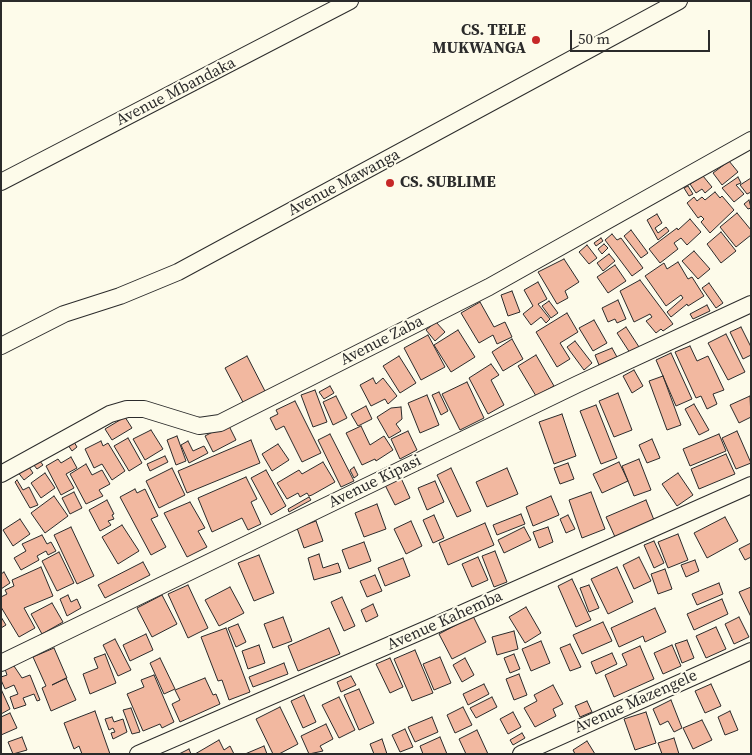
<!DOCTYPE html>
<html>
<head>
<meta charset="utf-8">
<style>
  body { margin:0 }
  #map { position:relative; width:752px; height:755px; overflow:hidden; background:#fdfbea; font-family:"Source Serif 4",serif }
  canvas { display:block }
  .frame { position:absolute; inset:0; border:2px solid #2b2b2b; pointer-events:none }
  .scale { position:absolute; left:570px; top:30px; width:140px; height:22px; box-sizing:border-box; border:2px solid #2b2b2b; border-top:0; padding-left:6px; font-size:15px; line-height:18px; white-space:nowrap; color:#2b2b2b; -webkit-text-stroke:4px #fdfbea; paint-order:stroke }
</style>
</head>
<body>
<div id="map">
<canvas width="752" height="755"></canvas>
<div class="frame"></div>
<div class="scale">50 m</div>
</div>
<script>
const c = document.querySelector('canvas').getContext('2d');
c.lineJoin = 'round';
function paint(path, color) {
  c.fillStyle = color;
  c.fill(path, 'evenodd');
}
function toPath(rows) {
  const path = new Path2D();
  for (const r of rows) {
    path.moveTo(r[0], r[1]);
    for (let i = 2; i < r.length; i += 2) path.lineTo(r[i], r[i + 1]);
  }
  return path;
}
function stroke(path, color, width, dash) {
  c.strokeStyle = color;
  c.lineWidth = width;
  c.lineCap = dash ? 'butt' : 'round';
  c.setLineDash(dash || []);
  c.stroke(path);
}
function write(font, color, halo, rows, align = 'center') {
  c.font = font + ' "Source Serif 4",serif';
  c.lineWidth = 4;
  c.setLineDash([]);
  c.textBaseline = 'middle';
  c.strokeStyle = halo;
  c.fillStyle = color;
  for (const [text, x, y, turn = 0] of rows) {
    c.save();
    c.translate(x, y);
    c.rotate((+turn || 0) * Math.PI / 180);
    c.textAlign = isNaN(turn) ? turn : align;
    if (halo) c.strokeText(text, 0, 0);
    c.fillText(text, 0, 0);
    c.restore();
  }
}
const building = toPath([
  [729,161,738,172,722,185,713,173,729,161],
  [703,176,712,187,705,193,702,189,696,193,690,184,703,176],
  [738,177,741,183,736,185,744,194,734,202,722,188,738,177],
  [751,178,751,192,747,194,740,185,751,178],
  [688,186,693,194,689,196,684,188,688,186],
  [715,192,720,198,722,196,734,210,710,233,701,222,704,219,701,216,698,218,687,203,694,197,697,201,702,197,705,200,715,192],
  [749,200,751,208,748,209,744,204,749,200],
  [737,213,751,230,751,235,736,247,720,227,737,213],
  [657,214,662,223,655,228,658,233,666,227,669,231,658,240,647,220,657,214],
  [690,219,701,232,687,245,681,238,674,243,678,249,660,263,649,249,677,228,678,230,690,219],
  [631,230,648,253,641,258,624,236,631,230],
  [721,232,736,251,721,263,707,244,721,232],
  [612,234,617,240,621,238,643,268,632,276,605,240,612,234],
  [601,238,603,241,596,246,594,243,601,238],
  [604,244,608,248,602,254,598,249,604,244],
  [587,245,597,258,589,264,579,252,587,245],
  [694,251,710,269,698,279,682,261,694,251],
  [609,254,615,261,603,271,597,263,609,254],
  [564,259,579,282,565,291,568,298,557,304,538,272,564,259],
  [678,262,688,279,692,277,704,296,688,306,687,304,671,317,667,312,683,298,681,295,666,306,645,276,664,263,667,269,678,262],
  [615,265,626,281,608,293,597,277,615,265],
  [640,280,673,324,663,331,661,329,656,333,646,321,652,317,650,314,634,322,620,291,640,280],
  [538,282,547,299,538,304,550,319,546,323,541,317,531,325,523,314,533,306,524,290,538,282],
  [709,283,723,303,716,308,702,288,709,283],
  [512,291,520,312,508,316,501,295,512,291],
  [618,300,626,319,617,323,615,319,608,322,602,308,618,300],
  [549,301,558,313,551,318,542,306,549,301],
  [480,302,494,327,505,322,512,337,497,344,493,335,479,343,461,313,480,302],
  [707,305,710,311,693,319,690,314,707,305],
  [567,313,578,332,560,343,570,359,557,367,536,332,567,313],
  [594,320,607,343,593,351,579,328,594,320],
  [436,322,445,332,435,341,426,330,436,322],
  [626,327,641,350,632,356,617,333,626,327],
  [741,327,751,347,751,355,743,359,730,332,741,327],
  [458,330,475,357,451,372,434,345,458,330],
  [726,334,745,372,728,380,708,343,726,334],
  [428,335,445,367,421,380,404,348,428,335],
  [512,339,523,359,503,371,492,352,512,339],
  [575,341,592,363,584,370,567,347,575,341],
  [690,346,697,361,708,356,724,390,713,394,717,404,707,409,701,396,696,398,675,352,690,346],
  [612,348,617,357,599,365,595,355,612,348],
  [671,353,692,399,676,406,656,360,671,353],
  [536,355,554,386,536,396,518,366,536,355],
  [247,356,267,395,245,406,225,368,247,356],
  [399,356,416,383,400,393,383,366,399,356],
  [491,364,499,375,491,380,504,405,488,414,469,378,491,364],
  [634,370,643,386,632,393,623,376,634,370],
  [663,376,681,425,667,430,649,381,663,376],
  [373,378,376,384,383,378,397,396,388,404,385,399,371,406,360,385,373,378],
  [467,382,484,418,460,430,442,394,467,382],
  [330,386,334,393,324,399,319,392,330,386],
  [315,390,327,422,313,427,301,395,315,390],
  [439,392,448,411,441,415,432,395,439,392],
  [618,393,632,430,614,437,599,401,618,393],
  [427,395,439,425,420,433,408,403,427,395],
  [336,396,347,418,333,425,323,402,336,396],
  [750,396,751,417,739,423,730,405,750,396],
  [295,401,321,453,302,462,284,426,276,430,270,418,278,414,276,410,295,401],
  [694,404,709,430,699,435,685,409,694,404],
  [596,405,617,458,601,464,580,411,596,405],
  [366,406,372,419,358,426,351,414,366,406],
  [401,407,402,419,396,424,401,431,389,438,377,417,391,408,401,407],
  [562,414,576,456,554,464,539,422,562,414],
  [125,417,132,428,112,440,105,429,125,417],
  [228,424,236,440,213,452,205,436,228,424],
  [361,426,370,445,384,436,393,450,376,461,375,459,362,465,346,433,361,426],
  [151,430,163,449,145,460,133,439,151,430],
  [408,431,417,450,400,459,391,439,408,431],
  [737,431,751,463,736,469,722,438,737,431],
  [330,434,354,481,341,487,318,440,330,434],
  [719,434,726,451,690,466,683,449,719,434],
  [177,436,186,461,176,465,167,440,177,436],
  [128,438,142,463,129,471,114,446,128,438],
  [652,439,660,458,647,463,639,445,652,439],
  [251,440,260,463,187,493,178,471,251,440],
  [101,441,103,446,108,443,125,471,112,480,102,464,94,468,85,449,101,441],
  [188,441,193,451,204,446,208,453,189,463,181,445,188,441],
  [74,442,77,447,72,451,68,445,74,442],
  [278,444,289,460,272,471,262,454,278,444],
  [726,454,735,474,699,489,691,469,726,454],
  [165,456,168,462,150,471,147,464,165,456],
  [71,457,77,468,66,474,74,488,61,495,46,466,58,459,61,463,71,457],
  [639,459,651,490,634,496,622,466,639,459],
  [39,460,43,465,37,469,33,464,39,460],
  [323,462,335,482,312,495,309,496,307,493,300,497,298,493,287,499,277,483,299,470,302,474,323,462],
  [619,462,628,481,602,493,593,474,619,462],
  [568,463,574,479,560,484,554,468,568,463],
  [27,464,33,473,24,480,17,471,27,464],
  [86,464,92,475,102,470,110,484,99,490,103,496,86,504,70,474,86,464],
  [354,467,358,475,354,478,350,470,354,467],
  [172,468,185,495,159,508,146,481,172,468],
  [451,468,471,511,457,517,437,475,451,468],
  [507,468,518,494,487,507,476,482,507,468],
  [266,470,286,506,271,515,251,478,266,470],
  [45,473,55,488,41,498,31,483,45,473],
  [678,473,693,495,677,506,662,484,678,473],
  [246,477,257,499,251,502,261,524,248,530,242,518,212,532,198,498,246,477],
  [401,478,410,498,395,505,385,485,401,478],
  [17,480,23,490,29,487,38,505,30,508,15,482,17,480],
  [435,481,444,502,427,510,418,488,435,481],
  [135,489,137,493,145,489,158,516,151,519,166,547,151,555,120,497,135,489],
  [74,492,82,508,70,514,62,498,74,492],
  [591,492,605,529,582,538,569,500,591,492],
  [54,496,68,516,45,533,31,513,54,496],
  [551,496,559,515,533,526,526,507,551,496],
  [309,497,311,500,289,512,288,509,309,497],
  [107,500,114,514,112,515,114,519,108,521,111,525,100,531,89,510,107,500],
  [646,500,654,520,615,537,606,517,646,500],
  [190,502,205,528,198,531,207,547,187,557,164,513,190,502],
  [377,504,386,529,364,537,355,513,377,504],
  [521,514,525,524,497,535,493,525,521,514],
  [434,515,444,538,433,543,423,520,434,515],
  [568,515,575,529,566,533,560,519,568,515],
  [725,517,738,541,707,558,694,533,725,517],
  [20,519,30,534,13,546,3,530,20,519],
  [316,521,323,541,304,548,297,528,316,521],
  [411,521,422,546,406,554,394,529,411,521],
  [485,523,494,545,448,565,439,543,485,523],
  [122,525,139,551,118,564,102,537,122,525],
  [71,527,94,576,77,584,54,535,71,527],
  [524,527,531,540,504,553,498,540,524,527],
  [548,527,553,542,539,548,533,532,548,527],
  [678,534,688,560,668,568,658,542,678,534],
  [42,535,47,544,51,542,56,551,48,555,46,551,37,556,39,560,21,570,14,558,26,551,22,544,42,535],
  [654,541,664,563,654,568,644,545,654,541],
  [364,542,371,561,349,569,342,550,364,542],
  [751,543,751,557,745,560,739,549,751,543],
  [495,551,507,582,494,587,482,556,495,551],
  [59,552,74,583,57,591,42,561,59,552],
  [319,554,323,568,338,563,341,572,314,580,308,558,319,554],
  [259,555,274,593,254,601,238,563,259,555],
  [478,557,488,580,472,587,462,564,478,557],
  [639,557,651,581,634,589,623,565,639,557],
  [403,558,410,576,385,586,378,568,403,558],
  [695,560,699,571,686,577,681,565,695,560],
  [143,562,150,575,105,598,98,585,143,562],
  [41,567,53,596,24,608,35,628,19,637,1,607,1,597,7,594,5,590,14,586,12,580,41,567],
  [617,567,633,602,608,614,591,579,617,567],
  [665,569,672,589,658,594,651,574,665,569],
  [4,572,10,583,1,589,1,574,4,572],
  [375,575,382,591,367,597,360,581,375,575],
  [572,579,591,620,576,627,558,586,572,579],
  [719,583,723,594,697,605,692,594,719,583],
  [188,585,208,628,188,638,168,594,188,585],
  [589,585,599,608,589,612,580,588,589,585],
  [230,587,244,613,219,626,205,600,230,587],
  [751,587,751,617,739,592,751,587],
  [68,595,71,602,77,599,81,608,67,616,60,599,68,595],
  [162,595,177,624,152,637,137,608,162,595],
  [342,597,355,626,344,631,331,602,342,597],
  [722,599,728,614,694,630,687,614,722,599],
  [52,603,63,622,42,634,31,614,52,603],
  [373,604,378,616,366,622,361,610,373,604],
  [526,607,541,633,525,643,509,617,526,607],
  [655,608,666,632,645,642,643,636,619,647,611,628,655,608],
  [473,616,486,642,452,659,439,634,473,616],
  [1,617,6,625,1,628,1,617],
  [283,617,292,641,273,648,264,624,283,617],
  [739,617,749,637,734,644,725,624,739,617],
  [603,622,612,641,582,654,573,635,603,622],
  [238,624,246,642,236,647,228,628,238,624],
  [716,627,726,649,706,658,696,636,716,627],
  [226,628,250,692,229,700,222,680,218,681,201,637,226,628],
  [329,628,340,654,298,671,288,646,329,628],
  [514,631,518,649,497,655,492,637,514,631],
  [146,634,153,650,130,661,123,645,146,634],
  [115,639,131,670,118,676,103,645,115,639],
  [687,640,694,658,682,663,675,644,687,640],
  [541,641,550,663,531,671,522,649,541,641],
  [570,644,581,667,570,671,560,648,570,644],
  [259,645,265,663,248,669,242,651,259,645],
  [672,645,681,666,663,674,654,653,672,645],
  [640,646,654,679,614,697,605,675,627,665,622,654,640,646],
  [54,648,67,678,52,685,66,678,76,700,51,711,42,688,46,686,33,657,54,648],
  [415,650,433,693,412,701,394,659,415,650],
  [612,653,617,664,596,674,591,662,612,653],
  [105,654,116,683,90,694,83,674,98,668,94,658,105,654],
  [514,654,520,669,510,673,504,658,514,654],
  [440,657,451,683,434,690,423,664,440,657],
  [160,658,175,689,164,694,150,663,160,658],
  [390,658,403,687,390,693,376,664,390,658],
  [465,658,474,675,462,682,453,665,465,658],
  [284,663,288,674,253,687,249,677,284,663],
  [14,666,22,678,30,675,40,700,37,701,34,694,23,698,26,705,14,709,10,697,18,694,14,685,5,689,1,680,1,677,7,675,5,669,14,666],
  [519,674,527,695,514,700,506,679,519,674],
  [154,675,174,722,162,728,160,724,143,731,127,694,144,687,141,680,154,675],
  [351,676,356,685,341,692,337,682,351,676],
  [205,678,213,695,216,694,220,704,180,722,172,704,180,700,175,690,205,678],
  [484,684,489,694,468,705,463,694,484,684],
  [711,684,721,706,705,713,695,691,711,684],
  [553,685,563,704,553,709,556,716,535,727,524,708,537,701,534,695,553,685],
  [1,689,10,709,1,714,1,689],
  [359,689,374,723,359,730,344,695,359,689],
  [304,695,316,722,303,728,291,701,304,695],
  [339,697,355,730,339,738,322,705,339,697],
  [492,697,497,707,476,718,470,708,492,697],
  [671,700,682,728,674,732,668,721,660,725,653,709,671,700],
  [587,701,592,712,580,717,575,706,587,701],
  [280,707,298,744,279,754,273,754,256,719,280,707],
  [463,707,472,725,455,733,447,715,463,707],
  [131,708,140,732,132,734,123,710,131,708],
  [95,711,104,737,110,754,82,754,79,746,74,749,64,723,95,711],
  [730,711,738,730,725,735,718,717,730,711],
  [513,712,521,727,508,734,500,719,513,712],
  [646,712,656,743,635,750,624,719,646,712],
  [10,713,17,728,1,735,1,717,10,713],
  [112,717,114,722,123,719,127,732,113,739,111,733,115,732,113,728,109,730,105,719,112,717],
  [432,717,438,732,415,742,408,727,432,717],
  [702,720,712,740,693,749,683,728,702,720],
  [326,724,333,739,320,746,323,751,309,754,301,736,326,724],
  [405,729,413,747,400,752,392,735,405,729],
  [477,730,488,754,466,754,459,739,477,730],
  [522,733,525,738,513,745,510,740,522,733],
  [22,737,27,750,13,754,8,742,22,737],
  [440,737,447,754,423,754,420,746,440,737],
  [674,738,679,754,662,754,658,743,674,738],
  [382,739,387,754,374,754,370,744,382,739],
  [219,740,224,750,230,746,234,754,195,754,219,740],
  [587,741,595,754,575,754,573,750,587,741],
  [264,746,267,754,245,754,264,746],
  [189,749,191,754,179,754,189,749]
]);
const minor = toPath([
  [1,182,350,1],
  [1,346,64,314,120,296,178,272,679,1],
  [1,474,110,414,127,409,144,409,199,426,220,423,489,287,751,140],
  [1,663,578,384,751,304],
  [138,754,431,627,751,485],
  [521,754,751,651]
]);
const markers = [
  [536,40,5,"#c62828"],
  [390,183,5,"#c62828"]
];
const poiNames = [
  ["CS. TELE",526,31],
  ["MUKWANGA",526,49],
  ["CS. SUBLIME",400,183,"left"]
];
const streetNames = [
  ["Avenue Mbandaka",176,92,-27],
  ["Avenue Mawanga",344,183,-28],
  ["Avenue Zaba",382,341,-27],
  ["Avenue Kipasi",375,482,-26],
  ["Avenue Kahemba",445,621,-24],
  ["Avenue Mazengele",636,702,-24]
];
paint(building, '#f2b8a0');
stroke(building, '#2b2b2b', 1);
stroke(minor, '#2b2b2b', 18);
stroke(minor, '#fdfbea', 16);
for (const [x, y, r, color] of markers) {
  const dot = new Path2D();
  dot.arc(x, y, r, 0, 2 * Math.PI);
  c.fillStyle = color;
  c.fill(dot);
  stroke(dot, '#fdfbea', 2);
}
write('bold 16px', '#2b2b2b', '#fdfbea', poiNames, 'right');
write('16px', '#2b2b2b', '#fdfbea', streetNames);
</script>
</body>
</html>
